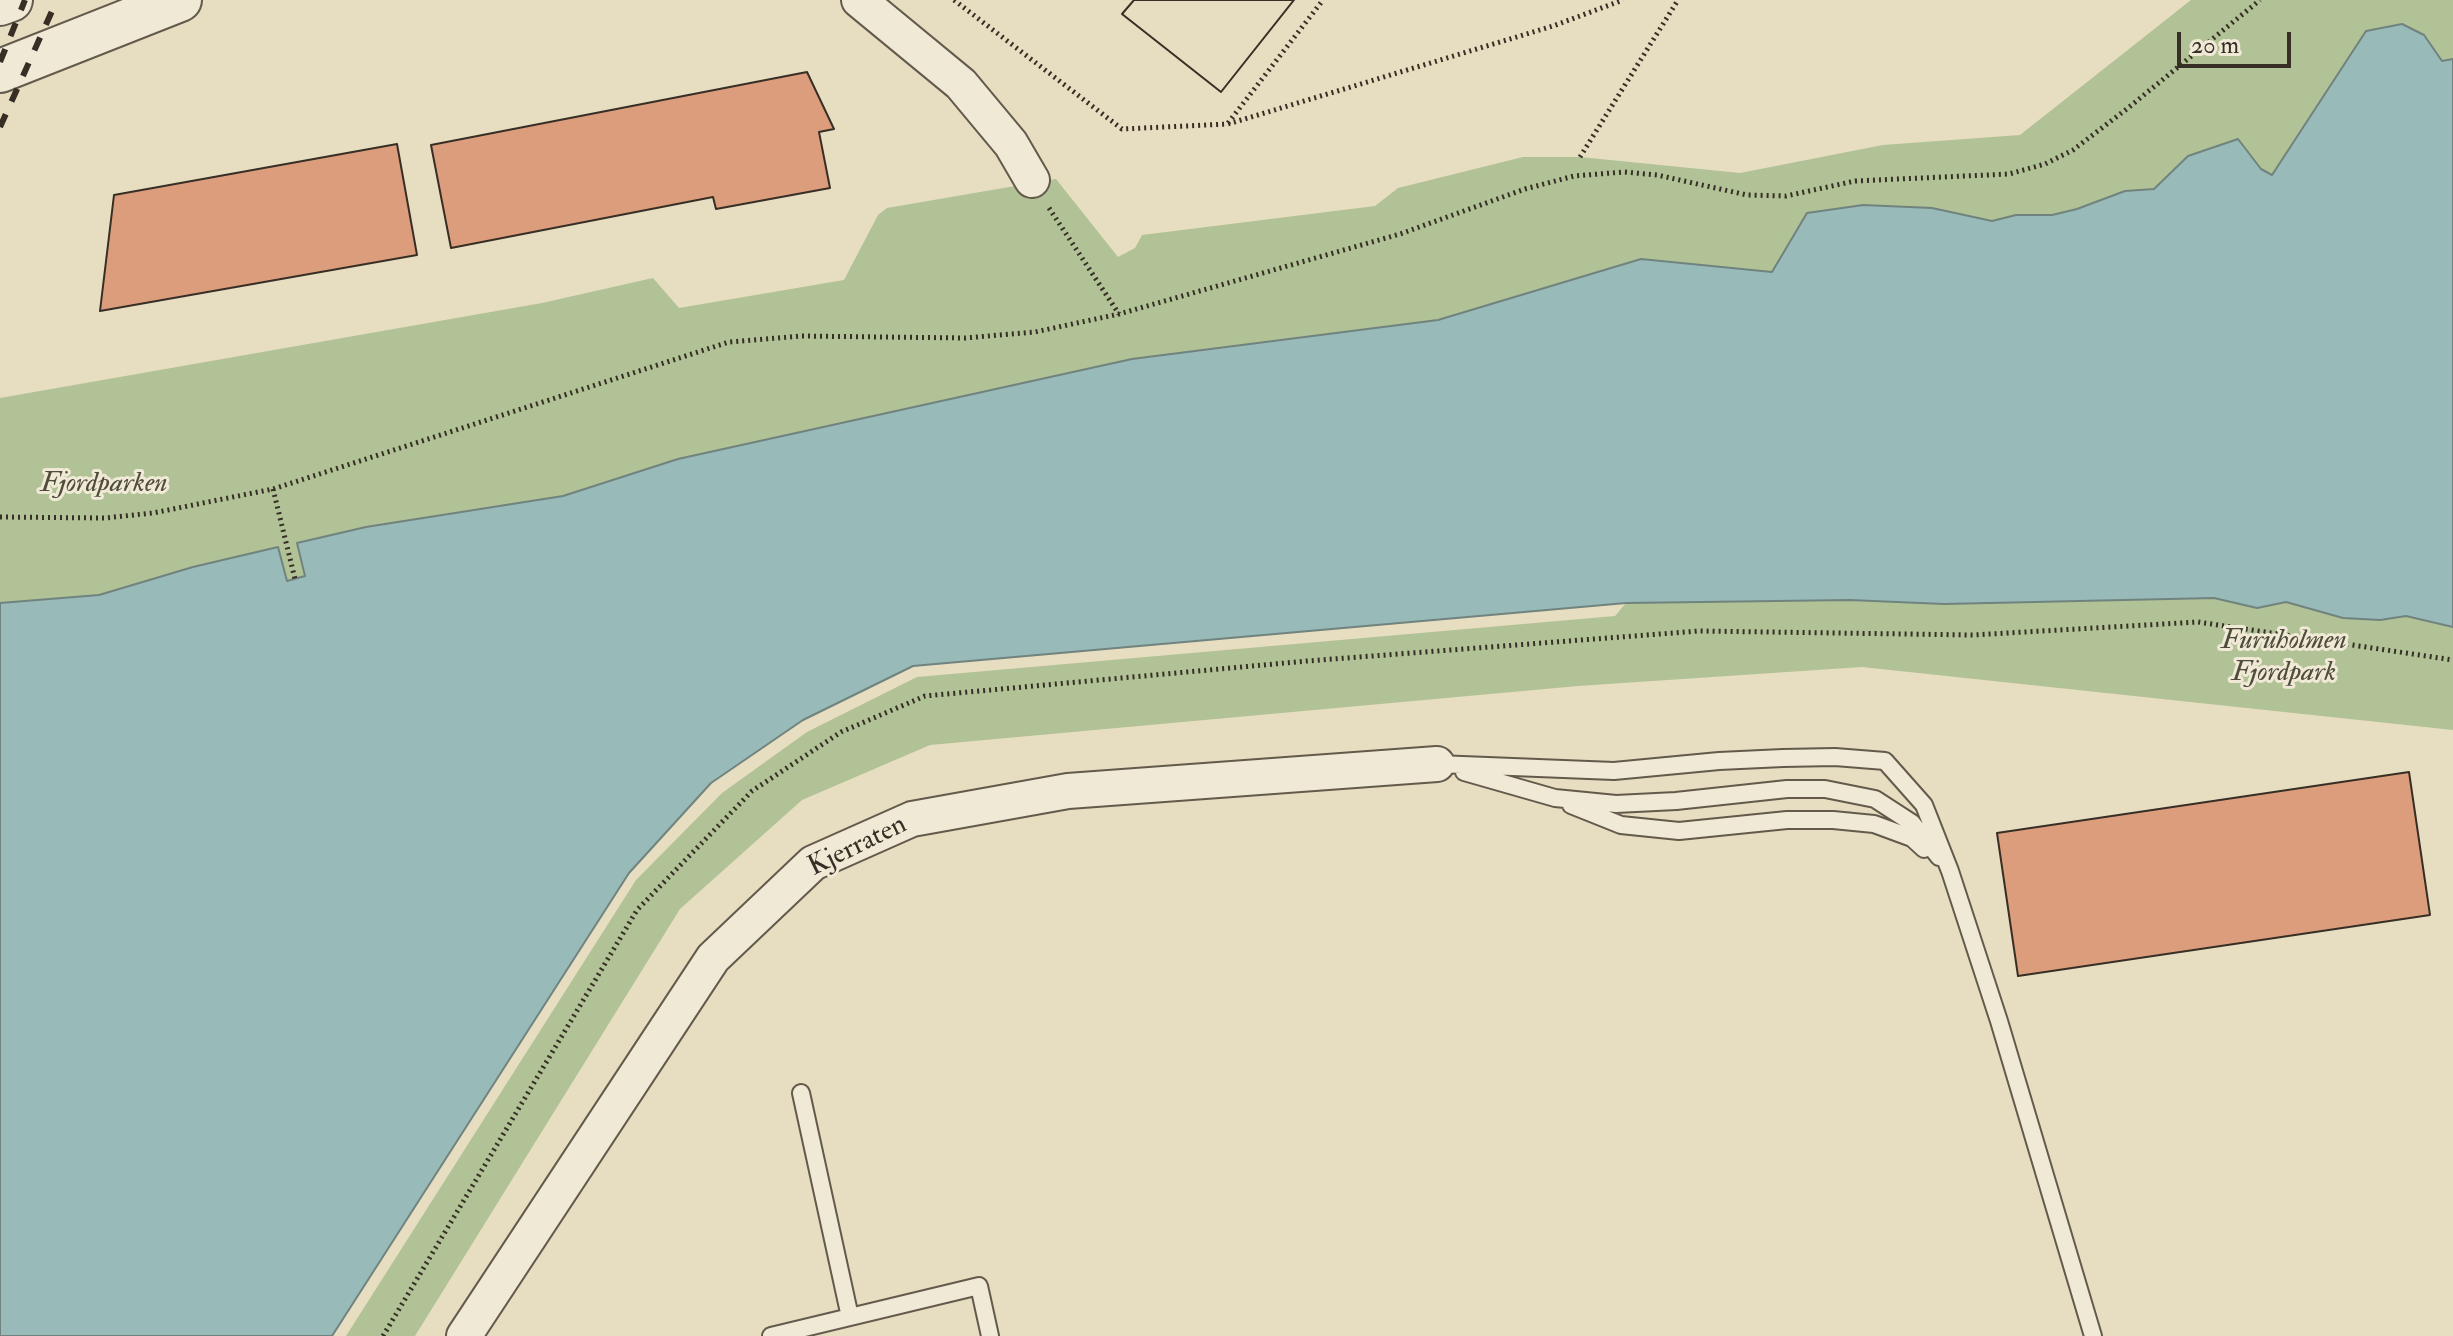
<!DOCTYPE html>
<html>
<head>
<meta charset="utf-8">
<style>
  body { margin:0 }
  #map { position:relative; width:2453px; height:1336px; overflow:hidden; background:#e7ddc0; font-family:"IM FELL Double Pica",serif }
  canvas { display:block }
  .scale { position:absolute; left:2177px; top:32px; width:114px; height:36px; box-sizing:border-box; border:4px solid #372f25; border-top:0; padding-left:10px; font-size:24px; line-height:28px; white-space:nowrap; color:#372f25; -webkit-text-stroke:6px #efe9d6; paint-order:stroke }
</style>
</head>
<body>
<div id="map">
<canvas width="2453" height="1336"></canvas>
<div class="scale">20 m</div>
</div>
<script>
const c = document.querySelector('canvas').getContext('2d');
c.lineJoin = 'round';
function paint(path, color) {
  c.fillStyle = color;
  c.fill(path, 'evenodd');
}
function toPath(rows) {
  const path = new Path2D();
  for (const r of rows) {
    path.moveTo(r[0], r[1]);
    for (let i = 2; i < r.length; i += 2) path.lineTo(r[i], r[i + 1]);
  }
  return path;
}
function stroke(path, color, width, dash) {
  c.strokeStyle = color;
  c.lineWidth = width;
  c.lineCap = dash ? 'butt' : 'round';
  c.setLineDash(dash || []);
  c.stroke(path);
}
function write(font, color, halo, rows, align = 'center') {
  c.font = font + ' "IM FELL Double Pica",serif';
  c.lineWidth = 6;
  c.setLineDash([]);
  c.textBaseline = 'middle';
  c.strokeStyle = halo;
  c.fillStyle = color;
  for (const [text, x, y, turn = 0] of rows) {
    c.save();
    c.translate(x, y);
    c.rotate((+turn || 0) * Math.PI / 180);
    c.textAlign = isNaN(turn) ? turn : align;
    if (halo) c.strokeText(text, 0, 0);
    c.fillText(text, 0, 0);
    c.restore();
  }
}
const green = toPath([
  [2191,0,2453,0,2453,59,2442,61,2424,35,2310,119,2272,175,2261,169,2188,156,2154,189,2125,191,2077,209,2052,215,2016,215,1992,221,1932,208,1772,272,1641,259,1438,320,1132,359,678,459,563,496,366,527,298,543,305,576,287,581,278,548,193,567,99,595,0,603,0,398,542,303,653,278,679,308,844,280,878,215,887,208,1056,179,1118,257,1135,248,1142,235,1375,206,1398,188,1523,157,1580,157,1740,173,1883,145,2020,135],
  [2214,598,2257,608,2286,602,2343,618,2380,620,2406,616,2453,627,2453,730,1862,667,1578,686,930,745,802,800,680,909,415,1336,346,1336,636,880,722,793,807,732,917,677,1615,616,1626,603,1850,600,1939,604]
]);
const water = toPath([
  [2402,24,2424,35,2442,61,2453,59,2453,627,2406,616,2380,620,2343,618,2286,602,2257,608,2214,598,1944,604,1850,600,1626,603,913,666,803,720,711,783,629,873,332,1336,0,1336,0,603,99,595,193,567,278,547,287,581,305,576,297,543,366,527,563,496,678,459,1132,359,1438,320,1641,259,1772,272,1807,213,1863,205,1932,208,1992,221,2016,215,2052,215,2077,209,2125,191,2154,189,2188,156,2238,139,2261,169,2272,175,2366,31,2402,24]
]);
const building = toPath([
  [1134,0,1294,0,1221,92,1122,14,1134,0],
  [1134,0,1294,0,1221,92,1122,14,1134,0],
  [807,72,834,129,819,132,830,188,716,209,713,197,451,248,431,145,807,72],
  [397,144,417,255,100,311,114,195,397,144],
  [2409,772,2430,915,2018,976,1997,833,2409,772]
]);
const path = toPath([
  [954,0,1122,129,1228,124,1553,26,1623,0],
  [1228,123,1323,0],
  [1580,157,1678,0],
  [1049,208,1119,314],
  [273,489,295,579],
  [0,517,105,518,153,513,273,489,729,342,801,336,965,338,1035,332,1119,314,1400,234,1525,189,1574,176,1624,172,1657,175,1747,195,1786,196,1855,181,2009,174,2045,164,2073,150,2128,108,2260,0],
  [383,1336,637,910,752,791,841,732,925,696,1307,661,1699,631,1973,635,2198,622,2453,660]
]);
const service = toPath([
  [1437,764,1614,771,1719,761,1783,758,1835,757,1885,761,1924,805,1950,871,1999,1021,2093,1336],
  [1464,772,1555,798,1616,804,1676,801,1787,789,1825,789,1875,799,1912,823,1939,857],
  [1571,805,1621,825,1679,831,1787,820,1833,820,1874,824,1912,838,1924,849],
  [801,1093,850,1317],
  [771,1336,979,1286,990,1336]
]);
const minor = toPath([
  [859,0,961,84,1011,144,1032,180],
  [464,1336,713,958,813,863,912,819,1068,791,1437,764]
]);
const tertiary = toPath([
  [0,4,11,0],
  [0,71,180,0]
]);
const rail = toPath([
  [0,62,25,0],
  [0,127,57,0]
]);
const parkNames = [
  ["Fjordparken",104,485],
  ["Furuholmen",2284,642],
  ["Fjordpark",2284,674]
];
const streetNames = [
  ["Kjerraten",858,847,-26]
];
paint(green, '#b1c296');
paint(water, '#98bbb9');
stroke(water, '#71837e', 2);
paint(building, '#dc9d7d');
stroke(building, '#372f25', 2);
stroke(service, '#635a4c', 20);
stroke(minor, '#635a4c', 38);
stroke(tertiary, '#635a4c', 46);
stroke(path, '#372f25', 5, [2, 4]);
stroke(service, '#efe9d6', 16);
stroke(minor, '#efe9d6', 34);
stroke(tertiary, '#efe9d6', 42);
stroke(rail, '#372f25', 6, [14, 14]);
write('italic 28px', '#4f4c3c', '#efe9d6', parkNames);
write('28px', '#372f25', '#efe9d6', streetNames);
</script>
</body>
</html>
